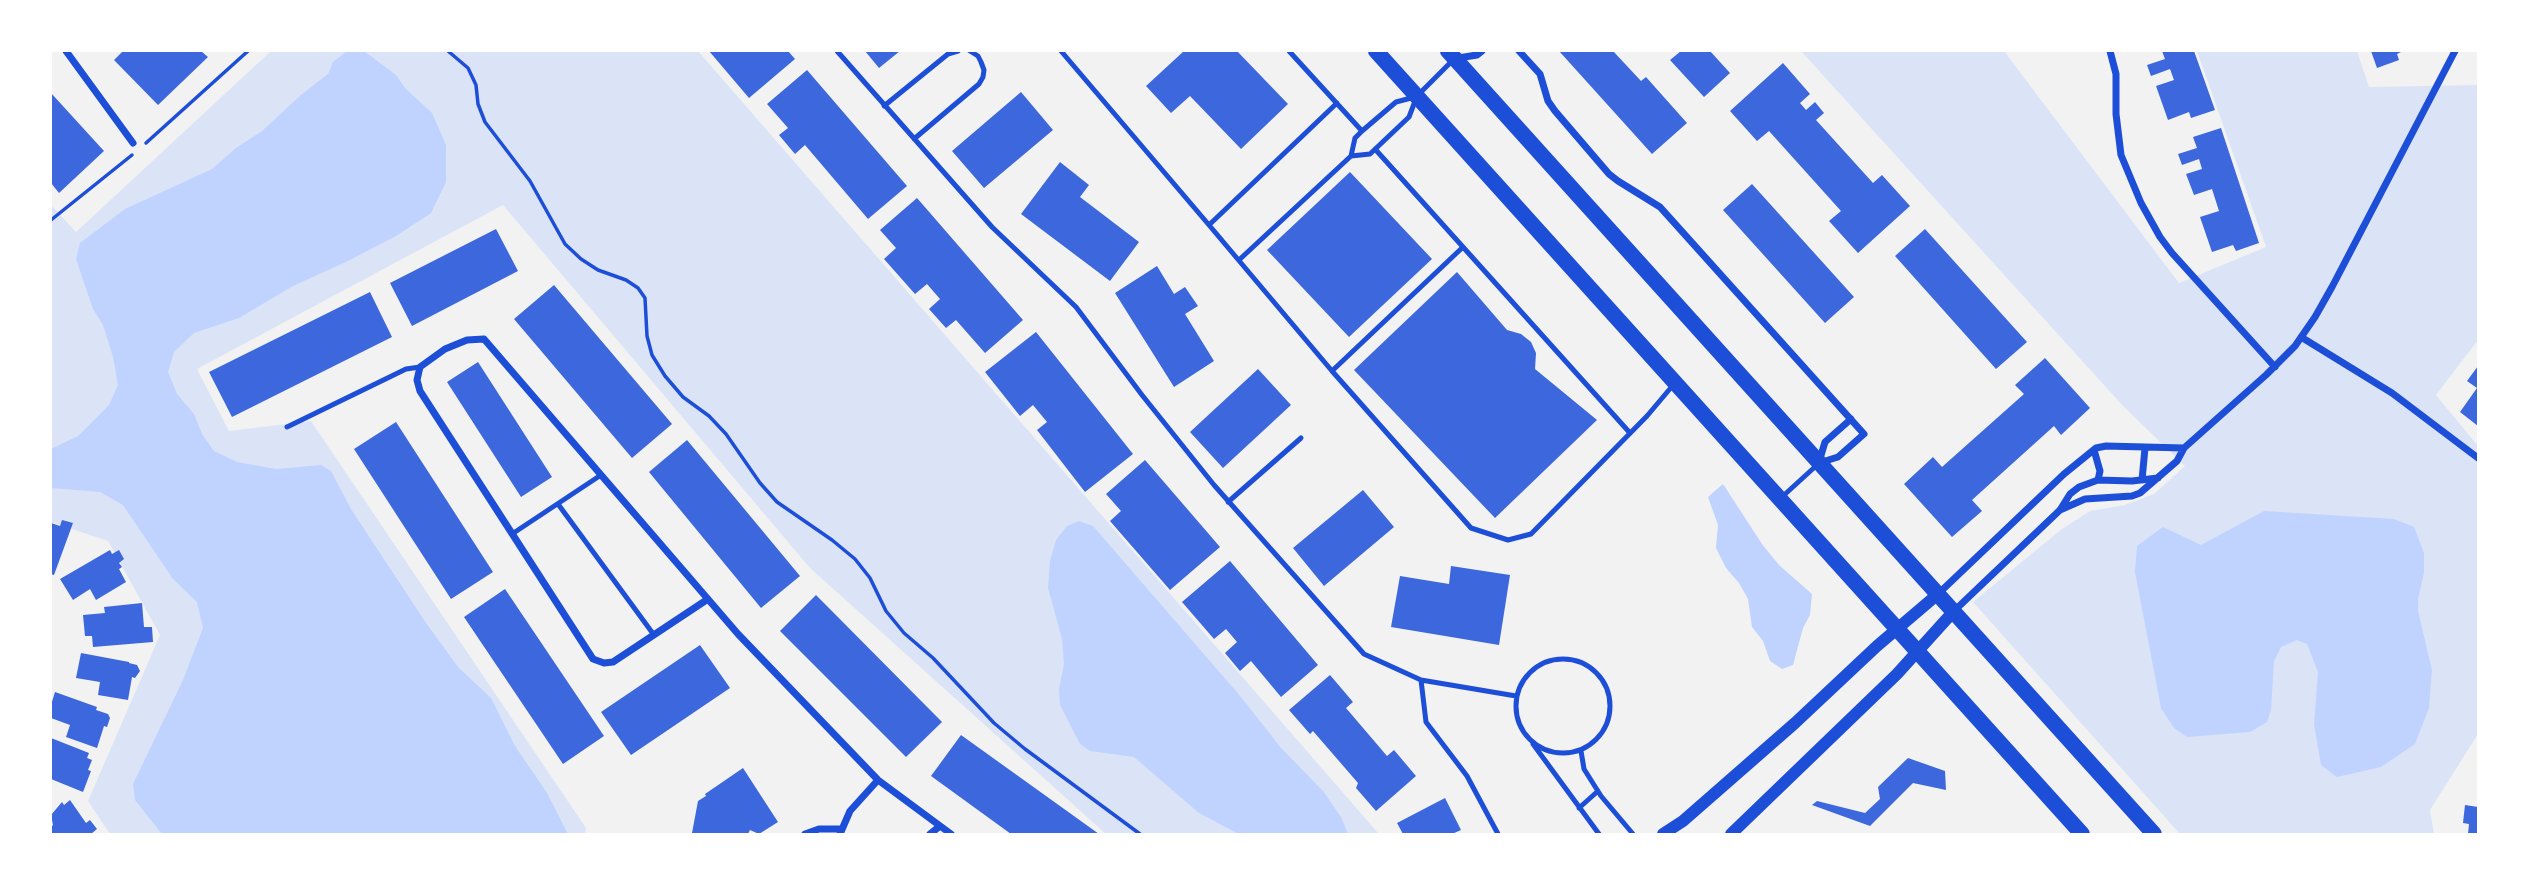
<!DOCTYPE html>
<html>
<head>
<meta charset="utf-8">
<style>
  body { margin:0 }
  #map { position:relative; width:2529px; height:885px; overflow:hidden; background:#f2f2f2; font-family:Montserrat,sans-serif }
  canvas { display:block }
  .frame { position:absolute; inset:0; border:52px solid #fff; pointer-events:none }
</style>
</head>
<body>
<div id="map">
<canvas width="2529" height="885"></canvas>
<div class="frame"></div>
</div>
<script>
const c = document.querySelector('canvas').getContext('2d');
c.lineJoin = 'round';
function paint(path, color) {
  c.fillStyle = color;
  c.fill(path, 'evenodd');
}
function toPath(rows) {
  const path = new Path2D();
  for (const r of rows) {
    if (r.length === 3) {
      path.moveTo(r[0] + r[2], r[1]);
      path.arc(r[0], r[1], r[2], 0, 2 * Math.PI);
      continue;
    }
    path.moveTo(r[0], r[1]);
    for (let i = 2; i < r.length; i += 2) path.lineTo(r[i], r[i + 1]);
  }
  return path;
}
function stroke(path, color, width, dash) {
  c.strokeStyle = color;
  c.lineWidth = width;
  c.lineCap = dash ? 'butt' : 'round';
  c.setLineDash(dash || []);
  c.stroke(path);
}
const green = toPath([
  [271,51,698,51,1379,834,1106,834,810,568,503,205,197,369,229,431,311,421,586,828,585,834,110,834,88,801,160,635,108,541,51,522,51,205,76,232],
  [1801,51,2004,51,2179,283,2266,247,2197,51,2357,51,2369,87,2478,85,2478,340,2436,395,2478,446,2478,734,2430,810,2434,834,2180,834,1973,602,2062,529,2090,511,2125,505,2154,494,2185,466,2123,406]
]);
const water = toPath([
  [347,51,364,51,396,75,405,88,432,113,446,145,446,182,431,213,396,236,348,261,293,286,239,318,194,333,174,352,168,372,177,394,194,414,202,434,214,451,237,462,276,469,321,465,331,471,351,509,424,620,458,667,491,698,515,746,547,793,568,834,162,834,135,800,133,784,183,680,203,628,197,602,173,579,123,505,100,492,51,488,51,449,78,436,109,405,118,385,113,357,103,325,93,309,76,259,80,243,125,209,212,169,236,148,262,131,301,95,328,74,333,62],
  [1723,484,1762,544,1779,565,1812,594,1810,615,1803,628,1793,665,1782,669,1770,661,1763,641,1752,627,1748,599,1739,583,1726,568,1716,548,1718,525,1708,497],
  [2264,511,2394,519,2414,527,2424,553,2424,573,2418,599,2418,611,2432,670,2429,708,2415,744,2381,767,2337,777,2321,765,2314,724,2318,672,2307,644,2297,640,2281,647,2274,661,2271,710,2267,722,2250,732,2187,737,2174,728,2161,708,2135,572,2137,546,2163,527,2201,545],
  [1079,521,1093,526,1241,697,1281,748,1323,791,1341,817,1348,834,1239,834,1199,813,1134,757,1090,751,1080,744,1060,705,1059,689,1064,664,1062,639,1048,588,1050,561,1056,540,1067,526]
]);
const building = toPath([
  [123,51,201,51,208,57,158,105,114,60],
  [709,51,788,51,795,59,749,98],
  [865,51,900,51,879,68],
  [1184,51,1237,51,1288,104,1241,149,1190,96,1171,113,1146,86],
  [1559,51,1613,51,1641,81,1646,77,1687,123,1652,154],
  [1681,51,1710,51,1730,73,1704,97,1670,60],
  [2162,51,2194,51,2215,110,2191,118,2189,112,2168,120,2156,86,2174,80,2170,69,2151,76,2147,65,2165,59],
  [2371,51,2403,51,2397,54,2399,60,2377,68],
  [1783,63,1810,94,1800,103,1806,110,1815,102,1824,113,1816,120,1873,183,1882,175,1910,206,1858,253,1829,221,1841,211,1769,131,1757,141,1730,111],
  [807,70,907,186,868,219,805,145,795,154,779,135,788,128,767,104],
  [1021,92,1053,130,984,188,952,151],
  [51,93,104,151,59,193,51,183],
  [2221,128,2259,243,2236,251,2233,245,2212,252,2200,217,2219,211,2212,189,2194,195,2186,174,2202,169,2199,159,2182,165,2178,154,2197,148,2193,137],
  [1060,162,1089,185,1080,197,1139,242,1110,281,1021,214],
  [1350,172,1432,259,1349,337,1267,250],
  [1752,184,1854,297,1825,323,1723,210],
  [917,198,1023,320,985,353,956,320,946,328,929,309,940,299,927,284,915,294,884,259,896,248,880,230],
  [496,229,518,271,412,326,390,283],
  [1925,229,2027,342,1996,369,1895,256],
  [1157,266,1174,294,1185,287,1198,306,1185,314,1214,361,1174,387,1115,293],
  [1457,272,1507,330,1521,334,1531,342,1536,353,1535,369,1597,420,1495,518,1354,370],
  [554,285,672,424,632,458,514,319],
  [370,292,392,337,232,417,209,372],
  [1036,332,1133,454,1085,492,1037,430,1047,422,1033,405,1020,416,985,372],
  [2045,358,2090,408,2061,435,2054,426,1972,500,1982,511,1952,537,1904,484,1933,457,1942,467,2024,394,2015,385],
  [478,362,552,477,521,497,447,382],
  [2478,366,2478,426,2460,412,2477,388,2467,381],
  [1258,369,1291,405,1223,468,1190,432],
  [396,422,493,572,451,599,354,449],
  [687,440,800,576,761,608,649,472],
  [1145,460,1220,547,1170,590,1110,521,1121,511,1106,494],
  [1363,490,1394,527,1324,586,1293,548],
  [62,520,73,523,54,575,51,574,51,523,60,526],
  [110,550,112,554,119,550,124,559,119,563,122,567,119,569,126,582,96,600,90,589,73,600,60,579],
  [1230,561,1318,665,1281,697,1251,661,1240,671,1225,653,1237,642,1226,629,1214,639,1182,602],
  [1451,566,1510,575,1499,645,1391,627,1400,576,1449,584],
  [505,589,604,736,563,764,464,617],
  [816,595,942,722,906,757,780,631],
  [142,603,144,627,152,627,153,642,93,647,92,636,85,636,83,615,105,613,104,607],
  [700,645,730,688,631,755,601,712],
  [81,653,129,662,129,663,137,665,140,671,135,678,132,677,128,700,98,695,100,682,76,678],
  [1330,675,1353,702,1346,708,1387,756,1394,750,1416,776,1376,811,1356,788,1358,783,1313,731,1310,734,1289,710],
  [55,692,97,707,96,710,108,714,110,718,107,727,104,726,97,748,66,737,70,725,51,718,51,705],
  [961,735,1099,834,1011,834,931,776],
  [51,738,89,753,87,758,92,760,88,770,91,771,83,792,51,779],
  [1908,758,1945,771,1946,790,1913,783,1870,826,1812,805,1817,801,1865,813,1880,799,1878,787],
  [743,768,778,822,759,834,750,830,748,834,692,833,698,801,706,796,705,794],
  [1445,798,1461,830,1452,834,1403,834,1397,823],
  [70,800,86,823,90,820,97,829,91,834,51,834,51,827,53,825,51,815,62,802,64,805],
  [2465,805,2478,807,2478,834,2468,834,2469,824,2463,823]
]);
const path = toPath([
  [448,51,468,68,476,85,478,104,485,122,530,181,565,244,581,259,598,270,626,280,638,288,645,298,647,336,652,355,665,376,683,397,709,416,726,434,760,483,777,502,832,540,855,559,870,578,886,611,904,633,933,658,994,723,1025,749,1140,834],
  [146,143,248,51],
  [51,220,132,155]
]);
const service = toPath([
  [837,51,992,227,1076,307,1142,395,1214,485,1364,654,1421,680,1516,696],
  [1061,51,1209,225],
  [1289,51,1362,131],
  [1337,103,1209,225,1332,371,1471,528,1508,540,1531,534,1647,416,1674,384],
  [884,106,948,54,958,51],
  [914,139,979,84,983,77,984,70,981,62,978,56,970,51],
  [1375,149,1630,433],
  [1351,156,1370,154,1409,117,1417,96,1454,59],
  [1239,260,1351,156,1355,138,1362,131,1396,102,1415,97],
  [1332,371,1463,247],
  [287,427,406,369,420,367],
  [1783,496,1817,465],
  [1228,502,1301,438],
  [558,504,654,635],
  [512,534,601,475],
  [1563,706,47],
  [1421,680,1426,722,1467,776,1498,834],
  [1533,744,1599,834],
  [1581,751,1584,769,1601,796,1633,834],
  [1579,808,1598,791]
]);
const minor = toPath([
  [66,51,133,143],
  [1519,51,1540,74,1548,101,1555,111,1609,174,1618,181,1660,207,1864,434,1838,457,1822,462],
  [2110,51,2116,74,2116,114,2121,155,2141,203,2160,237,2172,253,2275,367],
  [1458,58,1477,55,1482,51],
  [2301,337,2392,393,2478,458],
  [2094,450,2100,471,2098,480],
  [1819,462,1825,442,1851,419],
  [2142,480,2145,448],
  [2060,510,2085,499,2132,496,2140,493,2177,461,2184,448,2266,375,2295,346,2315,317,2332,287,2455,51],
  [1938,594,2064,474,2096,448,2106,446,2184,448],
  [708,599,613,662,604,663,593,659,420,391,417,380,420,367,445,349,467,340,484,339,738,634,878,780,951,834],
  [1954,611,2060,510,2070,494,2079,487,2098,480,2132,481,2158,478],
  [805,834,819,829,841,829],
  [840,834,850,811,878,780],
  [930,834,940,826]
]);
const tertiary = toPath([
  [1663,834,1683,821,1795,723,1877,646,1938,594],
  [1731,834,1897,674,1953,612]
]);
const primary = toPath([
  [1376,51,2082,834],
  [1448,51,2154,834]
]);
paint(green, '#dbe4f7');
paint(water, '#bfd3fe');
paint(building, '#3d67dc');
stroke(path, '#1d4ed8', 3.5);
stroke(service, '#1d4ed8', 5);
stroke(minor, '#1d4ed8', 7);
stroke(tertiary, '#1d4ed8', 12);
stroke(primary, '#1d4ed8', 16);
</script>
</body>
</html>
